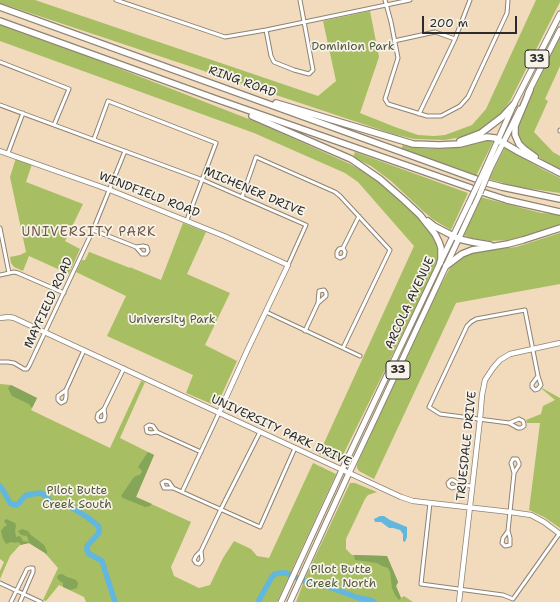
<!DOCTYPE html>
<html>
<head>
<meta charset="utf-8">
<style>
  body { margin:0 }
  #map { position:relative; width:560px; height:602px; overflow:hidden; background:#f2dbbd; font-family:"Shantell Sans",sans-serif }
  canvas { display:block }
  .scale { position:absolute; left:422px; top:16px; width:95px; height:18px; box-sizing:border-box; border:2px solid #2b2b2b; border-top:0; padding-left:5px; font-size:12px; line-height:14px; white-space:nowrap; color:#2b2b2b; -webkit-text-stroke:3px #f7f3e8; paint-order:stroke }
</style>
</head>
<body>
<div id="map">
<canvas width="560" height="602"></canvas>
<div class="scale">200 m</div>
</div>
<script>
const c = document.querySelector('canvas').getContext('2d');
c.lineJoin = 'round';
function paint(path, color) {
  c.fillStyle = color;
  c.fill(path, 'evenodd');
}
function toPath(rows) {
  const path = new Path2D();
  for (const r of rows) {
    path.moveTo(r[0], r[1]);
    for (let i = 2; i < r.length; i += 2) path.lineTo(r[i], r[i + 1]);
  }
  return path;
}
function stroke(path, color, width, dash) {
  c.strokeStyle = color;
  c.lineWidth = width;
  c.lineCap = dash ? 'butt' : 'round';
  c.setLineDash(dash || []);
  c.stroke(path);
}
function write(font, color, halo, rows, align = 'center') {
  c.font = font + ' "Shantell Sans",sans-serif';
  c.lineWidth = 3.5;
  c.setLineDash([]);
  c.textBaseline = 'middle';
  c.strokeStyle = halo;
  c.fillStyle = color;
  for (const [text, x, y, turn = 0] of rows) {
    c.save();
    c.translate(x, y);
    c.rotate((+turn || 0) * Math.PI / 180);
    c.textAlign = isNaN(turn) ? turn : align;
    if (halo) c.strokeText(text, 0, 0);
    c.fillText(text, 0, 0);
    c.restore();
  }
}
const green = toPath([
  [0,0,35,0,318,96,336,81,323,21,370,11,379,57,360,113,395,127,418,135,434,136,445,135,472,125,486,109,536,0,560,0,560,2,510,101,496,120,482,129,467,136,445,140,414,139,393,134,0,3],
  [0,24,51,42,259,123,350,164,368,174,384,185,405,204,427,227,435,239,438,254,436,266,342,457,335,460,319,454,414,246,358,182,345,173,254,133,0,41],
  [560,36,560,66,545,99,548,101,534,132,553,152,560,156,560,169,543,160,523,145,518,135,518,128,526,104],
  [488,140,493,142,476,176,462,170,401,149,403,145,416,148,435,149,453,148],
  [505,147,544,170,560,178,560,193,518,187,489,179],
  [355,152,468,193,451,230,434,220,423,211,391,181,371,166,353,157],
  [16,158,32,164,26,182,83,204,65,241,80,249,69,274,29,256,23,271,14,267,11,263,10,257,20,255,26,252,10,177],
  [480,197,541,213,560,214,560,224,522,237,509,240,490,241,471,238,463,235],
  [183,223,206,232,187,274,230,293,205,345,237,361,218,403,214,405,186,393,193,375,107,336,126,296,76,272,82,260,85,260,89,252,87,251,130,268,131,267,132,268,161,280],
  [560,233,560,284,456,303,374,479,359,471,357,468,357,465,360,458,425,315,451,266,457,259,467,253,516,247],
  [141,381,145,382,120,438,154,455,136,497,191,522,171,567,174,576,199,588,210,585,223,558,234,541,251,549,257,556,269,558,313,463,336,474,277,602,86,602,84,597,59,585,46,601,43,600,58,568,45,553,29,543,20,545,10,556,0,579,0,571,4,562,0,559,0,384,11,385,37,398,31,410,110,448],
  [542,388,560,398,560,528,544,517,529,510,540,423,527,423,526,420,541,414,543,406,555,400,542,389],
  [350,483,355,483,377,492,368,495,365,499,346,539,346,549,352,555,387,556,398,582,396,586,401,598,404,596,413,602,296,602,306,576]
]);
const forest = toPath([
  [11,385,37,398,32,408,29,404,12,396,8,388],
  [148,452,154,455,136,497,152,504,150,506,145,507,123,498,121,496,134,477,141,474,142,471,138,467],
  [6,519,15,523,16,526,15,531,16,537,20,536,23,541,29,542,27,536,21,535,18,531,22,529,28,531,31,535,44,545,47,551,47,555,45,553,29,543,20,545,20,543,18,542,15,543,11,542,6,544,3,539,1,531,4,527,7,525,4,521],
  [354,555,387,556,398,582,396,586,401,598,399,600,395,595,392,588,390,572,388,568,382,566,377,563,355,560],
  [62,574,67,577,76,580,78,583,77,588,70,590,63,587,63,583,60,581,57,578,58,575]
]);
const water = toPath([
  [380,516,384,516,390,520,407,527,407,537,405,542,403,541,403,534,400,530,393,528,389,528,381,522,375,522,374,519]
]);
const stream = toPath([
  [75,510,79,510,83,506],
  [282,573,284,570],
  [325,586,328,585,329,583]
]);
const river = toPath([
  [0,486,4,492,10,503,12,504,17,505,25,496,32,494,41,493,47,497,55,507,69,507,74,509,87,517,97,525,99,527,99,533,87,546,87,550,89,554,93,556,102,561,115,602],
  [258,602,272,577,275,574,281,573,286,573,304,581,318,583,359,598,370,600,374,602]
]);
const street = toPath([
  [116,0,225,37,266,30,410,0],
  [385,0,391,22,398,58,385,99,388,104,427,116,441,116,460,106,468,97,507,13,508,0],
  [266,30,271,56,274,62,294,70,309,74,313,70,300,0],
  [394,41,435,32,455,39],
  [0,62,69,89,54,125],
  [0,105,203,180,306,225,288,265],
  [419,114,455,39,470,0],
  [560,130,560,131],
  [94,139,108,101,216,143,187,220],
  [8,153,23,113],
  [242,197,256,157,335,192,340,196,390,250,343,348],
  [0,228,9,273],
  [93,230,136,247,142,254,146,254,148,251,147,247,143,246,136,247],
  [343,248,345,252,344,256,340,258,337,256,337,252,339,249,343,248,359,216],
  [0,275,14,272,18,273,64,293],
  [266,312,360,356],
  [305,331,318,303,319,291,324,290,326,293,326,296,318,303],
  [0,362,8,362,14,363,24,369,27,369,29,366,93,230,125,151],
  [538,376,541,385,538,389,535,390,532,387,532,384,538,376],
  [66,390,66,397,65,401,61,403,58,400,58,396,66,390,84,350],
  [104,409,105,416,104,420,99,421,97,418,98,414,104,409,124,368],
  [219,413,182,492,260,527,295,448],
  [519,419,523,421,524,424,524,426,521,428,518,428,509,423,519,419],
  [509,423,440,414,429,407,467,326,471,322,476,319,525,310,538,376],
  [157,432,151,433,147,432,146,427,149,425,153,426,157,432,201,452],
  [513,459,517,459,519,463,519,465,514,473,511,463,513,459],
  [461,485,452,488,449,486,448,483,451,480,453,480,461,485,472,486],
  [173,488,169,482,165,481,162,483,164,488,173,488,182,492],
  [430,503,421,584,503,595,513,599,559,534],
  [508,531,503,538,502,543,505,546,510,545,510,538,508,531,514,473],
  [201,551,202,560,199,564,196,563,194,560,196,556,201,551,221,509,260,432],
  [0,583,41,602],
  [11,602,27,569,30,568,33,568,33,572,20,602]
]);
const secondary = toPath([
  [0,151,110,190,224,236,288,265,247,351,219,413],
  [0,318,9,317,14,318,401,497,413,501,510,512,531,515,544,522,560,534],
  [459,602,480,419,482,395,485,380,493,368,500,360,510,354,560,343]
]);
const primary = toPath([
  [528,93,560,30],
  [486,167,514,104,560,14],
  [490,169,520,109],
  [281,602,342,470,440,263,469,203],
  [290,602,349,473,376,416,480,193]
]);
const highway = toPath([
  [0,7,476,179],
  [0,21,216,99,471,188],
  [530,90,515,126,515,135,519,144,524,149,535,157],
  [276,103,413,144,439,145,460,144,487,137,495,138,519,152,560,173],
  [252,116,351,159,380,179,404,200,420,215,435,234,439,242,441,248,441,259,440,263],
  [460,141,481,133,502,117,514,104],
  [487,183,502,187,560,199],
  [482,192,507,200,560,212],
  [428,221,434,226,459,239,472,242,490,245],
  [446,266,462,254,472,250,508,244,523,240,560,228]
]);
const primaryBridge = toPath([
  [480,193,490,169],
  [469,203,486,167]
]);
const shields = [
  [537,59,24],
  [398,370,24]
];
const shieldNames = [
  ["33",537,59],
  ["33",398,370]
];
const parkNames = [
  ["Dominion Park",353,47],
  ["University Park",172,320],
  ["Pilot Butte",77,491],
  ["Creek South",77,505],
  ["Pilot Butte",341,570],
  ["Creek North",341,584]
];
const streetNames = [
  ["RING ROAD",242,82,20],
  ["MICHENER DRIVE",254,192,23],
  ["WINDFIELD ROAD",149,195,21],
  ["MAYFIELD ROAD",49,303,-65],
  ["ARCOLA AVENUE",410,303,-65],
  ["UNIVERSITY PARK DRIVE",281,431,25],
  ["TRUESDALE DRIVE",467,446,-84]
];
const neighbourhoodNames = [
  ["UNIVERSITY PARK",89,233]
];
paint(green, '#a7be63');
paint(forest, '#85a559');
paint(water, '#62b7de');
stroke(stream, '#62b7de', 1);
stroke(river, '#62b7de', 5.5);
stroke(street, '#8e8374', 5);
stroke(secondary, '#8e8374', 6);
stroke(primary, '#8e8374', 7);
stroke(highway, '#8e8374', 8);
stroke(street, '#fff', 3);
stroke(secondary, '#fff', 4.5);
stroke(primary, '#fff', 5);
stroke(highway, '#fff', 5.5);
stroke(primaryBridge, '#8e8374', 7, []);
stroke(primaryBridge, '#fff', 5);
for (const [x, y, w] of shields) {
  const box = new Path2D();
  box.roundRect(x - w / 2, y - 9, w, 18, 3);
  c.fillStyle = '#f7f3e8';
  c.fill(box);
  stroke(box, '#2b2b2b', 1);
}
write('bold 11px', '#2b2b2b', null, shieldNames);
write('12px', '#50573c', '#f7f3e8', parkNames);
write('12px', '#2b2b2b', '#f7f3e8', streetNames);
c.letterSpacing = '1px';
write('13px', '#6e5546', '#f7f3e8', neighbourhoodNames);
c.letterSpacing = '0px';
</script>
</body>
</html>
